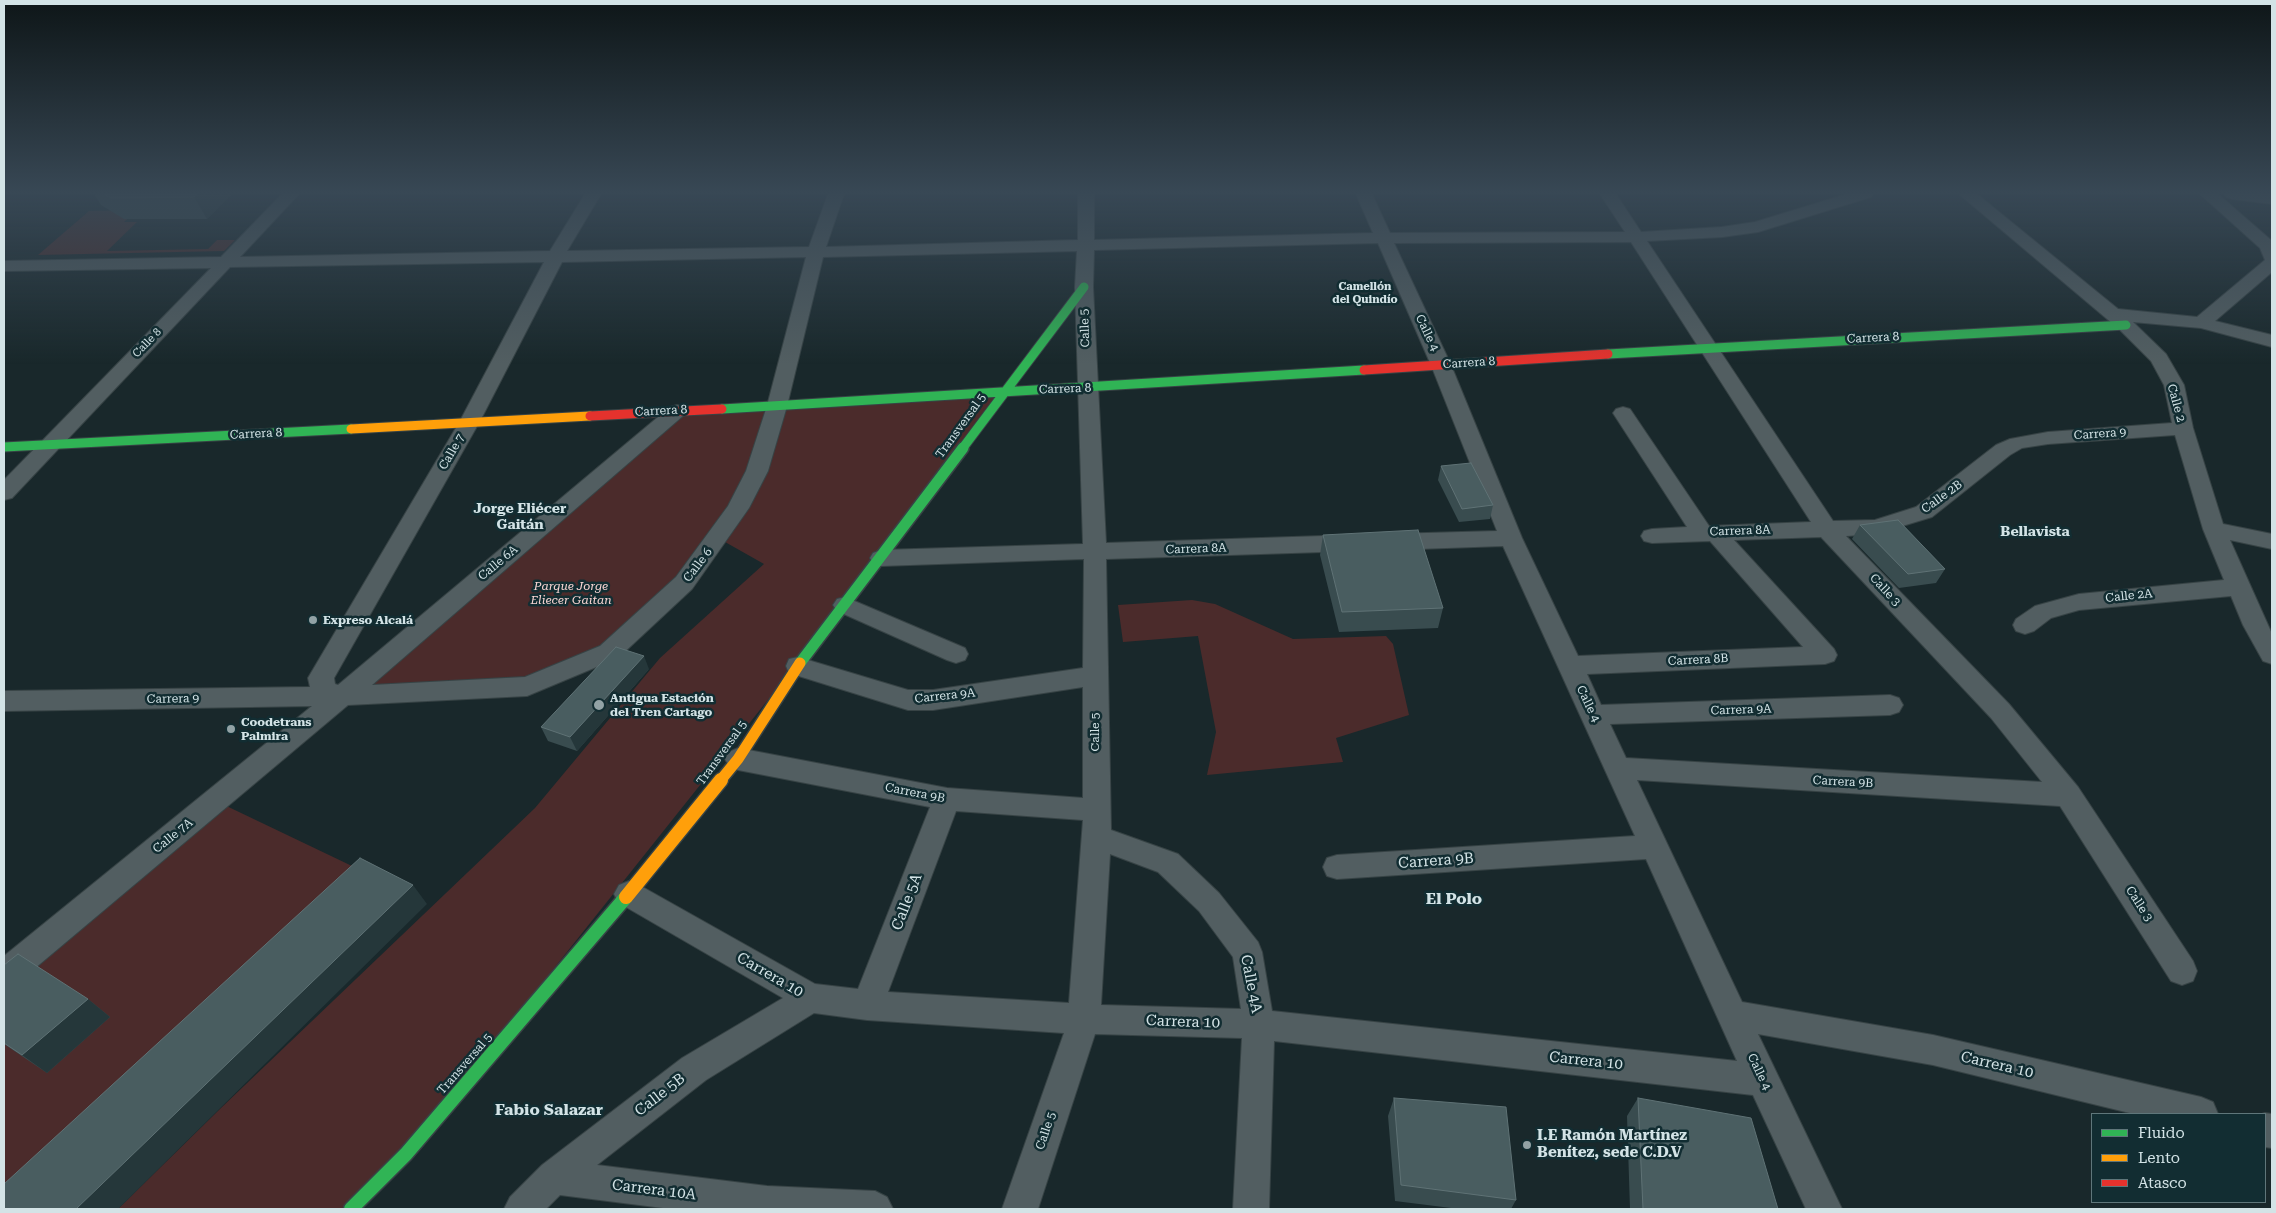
<!DOCTYPE html>
<html>
<head>
<meta charset="utf-8">
<style>
  body { margin:0 }
  #map { position:relative; width:2276px; height:1213px; overflow:hidden; background:#19282b; font-family:"Roboto Serif",serif }
  canvas { display:block }
  .frame { position:absolute; inset:0; border:5px solid #d3e3e6; pointer-events:none }
  .legend { position:absolute; left:2091px; top:1113px; width:175px; height:90px; box-sizing:border-box; background:#122d32; border:1px solid #5f767a; margin:0; padding:6px 9px; list-style:none; font-size:15px; color:#d3e3e6 }
  .legend li { display:flex; align-items:center; gap:10px; height:25px }
  .legend b { width:25px; border:1px solid #5f767a }
</style>
</head>
<body>
<div id="map">
<canvas width="2276" height="1213"></canvas>
<div class="frame"></div>
<ul class="legend">
<li><b style="height:6px;background:#30b455"></b>Fluido</li>
<li><b style="height:6px;background:#ff9f0a"></b>Lento</li>
<li><b style="height:6px;background:#e5322d"></b>Atasco</li>
</ul>
</div>
<script>
const c = document.querySelector('canvas').getContext('2d');
c.lineJoin = 'round';
function paint(path, color) {
  c.fillStyle = color;
  c.fill(path, 'evenodd');
}
function toPath(rows) {
  const path = new Path2D();
  for (const r of rows) {
    path.moveTo(r[0], r[1]);
    for (let i = 2; i < r.length; i += 2) path.lineTo(r[i], r[i + 1]);
  }
  return path;
}
function stroke(path, color, width, dash) {
  c.strokeStyle = color;
  c.lineWidth = width;
  c.lineCap = dash ? 'butt' : 'round';
  c.setLineDash(dash || []);
  c.stroke(path);
}
function write(font, color, halo, rows, align = 'center') {
  c.font = font + ' "Roboto Serif",serif';
  c.lineWidth = 5;
  c.setLineDash([]);
  c.textBaseline = 'middle';
  c.strokeStyle = halo;
  c.fillStyle = color;
  for (const [text, x, y, turn = 0] of rows) {
    c.save();
    c.translate(x, y);
    c.rotate((+turn || 0) * Math.PI / 180);
    c.textAlign = isNaN(turn) ? turn : align;
    if (halo) c.strokeText(text, 0, 0);
    c.fillText(text, 0, 0);
    c.restore();
  }
}
const green = toPath([
  [137,210,124,222,137,222,107,251,208,249,217,240,235,240,224,251,38,255,89,211],
  [1001,395,881,558,406,1154,351,1209,118,1209,222,1107,535,808,660,658,764,564,718,538,609,652,527,686,342,696,677,411],
  [1192,600,1215,604,1293,639,1386,636,1393,644,1409,715,1336,738,1343,762,1207,775,1216,732,1198,636,1123,642,1118,605],
  [216,801,375,877,4,1209,4,982]
]);
const street = toPath([
  [282,194,299,194,240,257,550,251,585,194,601,194,567,251,809,247,828,194,844,194,826,247,1078,240,1078,194,1094,194,1094,240,1373,233,1356,194,1372,194,1390,233,1625,232,1600,194,1616,194,1641,232,1722,227,1755,222,1847,194,1873,194,1871,197,1758,232,1722,237,1647,241,1833,521,1875,520,1916,507,1996,445,2010,439,2048,432,2172,423,2164,385,2151,361,2119,329,1959,194,1977,194,2118,309,2197,317,2265,260,2260,248,2200,194,2218,194,2272,241,2272,272,2215,321,2272,335,2272,347,2201,328,2133,322,2166,354,2184,385,2193,428,2223,524,2272,534,2272,549,2230,540,2272,634,2272,664,2263,661,2243,625,2231,596,2079,610,2051,618,2034,631,2025,634,2016,631,2013,625,2016,619,2035,606,2079,594,2224,580,2203,529,2175,435,2048,444,2022,448,2010,455,1932,517,1876,534,1846,536,2009,704,2078,787,2193,961,2197,971,2193,981,2182,985,2171,981,2060,806,1637,780,1742,1002,1933,1035,2201,1097,2213,1102,2218,1114,2134,1114,1933,1065,1758,1034,1842,1209,1806,1209,1753,1095,1274,1041,1269,1209,1233,1209,1242,1038,1095,1034,1038,1209,1002,1209,1064,1033,867,1020,814,1013,706,1080,597,1165,767,1186,875,1191,887,1197,893,1209,671,1209,560,1195,546,1209,504,1209,510,1197,542,1165,682,1058,783,998,619,903,614,894,619,885,629,881,639,885,815,984,858,989,930,807,738,770,729,766,725,759,729,752,738,748,947,788,1083,798,1083,687,933,710,908,710,789,673,786,666,789,659,798,657,908,690,933,690,1083,668,1084,559,881,566,873,563,870,558,873,553,881,550,1083,544,1075,287,1077,251,823,257,787,406,768,471,749,508,692,589,618,658,527,696,348,705,15,985,4,989,4,956,312,706,4,711,4,691,310,687,308,678,460,421,544,262,230,267,12,498,4,500,4,480,211,268,4,271,4,261,221,257,282,194],
  [1631,242,1811,522,1709,526,1630,409,1623,407,1616,409,1613,413,1687,527,1652,529,1644,531,1641,536,1644,541,1652,543,1710,541,1803,647,1578,656,1522,538,1451,365,1394,243,1631,242],
  [1378,243,1431,365,1497,531,1390,534,1382,537,1379,542,1382,547,1390,550,1503,546,1635,836,1337,855,1327,858,1323,867,1327,876,1337,879,1646,859,1737,1061,1272,1011,1262,952,1258,942,1219,893,1178,854,1111,830,1106,559,1354,551,1362,548,1365,543,1362,538,1354,535,1106,543,1093,287,1094,250,1378,243],
  [806,257,767,406,746,471,728,506,676,577,600,646,525,677,372,685,684,415,687,411,684,407,677,405,670,407,338,685,335,684,334,678,480,421,562,262,806,257],
  [1821,537,1991,718,2042,782,1626,758,1610,724,1890,715,1899,712,1903,705,1899,698,1890,695,1601,705,1587,674,1825,664,1834,661,1837,655,1834,649,1734,540,1821,537],
  [956,811,1083,820,1069,1003,888,992,956,811],
  [1110,854,1158,872,1199,911,1233,957,1241,1009,1101,1005,1110,854],
  [2224,194,2272,194,2272,204,2232,199,2226,197,2224,194],
  [845,597,965,648,968,654,965,660,956,663,947,660,837,611,833,605,837,599,845,597],
  [2265,1113,2272,1114,2272,1148,2265,1147,2265,1114,2262,1114,2265,1113]
]);
const fastFar2 = toPath([
  [1608,354,2126,325],
  [722,409,1364,370],
  [4,447,351,429],
  [962,449,1084,287]
]);
const fastFar1 = toPath([
  [800,663,963,448]
]);
const fast = toPath([
  [351,1209,406,1154,626,897]
]);
const slowFar2 = toPath([
  [351,429,590,416]
]);
const slowFar1 = toPath([
  [720,781,738,759,800,663]
]);
const slow = toPath([
  [626,897,721,780]
]);
const jam = toPath([
  [1364,370,1608,354],
  [590,416,722,409]
]);
const wall = toPath([
  [94,194,232,194,207,219,124,219,101,205],
  [1441,466,1493,505,1490,519,1459,522,1438,480],
  [1860,525,1945,569,1936,583,1899,588,1852,539],
  [1323,535,1443,608,1438,628,1339,632,1320,555],
  [649,669,577,751,548,741,541,727],
  [4,965,88,999,110,1017,47,1073,4,1044],
  [1394,1098,1516,1200,1511,1209,1459,1209,1395,1201,1388,1116],
  [1638,1098,1778,1209,1630,1209,1627,1116]
]);
const shadedWall = toPath([
  [197,194,232,194,207,219,194,197],
  [644,656,649,669,577,751,570,737],
  [413,885,427,904,118,1209,76,1209],
  [88,999,110,1017,47,1073,22,1055]
]);
const building = toPath([
  [104,194,197,194,194,197,111,198,104,194],
  [1471,463,1493,505,1462,509,1441,466,1471,463],
  [1898,520,1945,569,1908,574,1860,525,1898,520],
  [1418,530,1443,608,1342,612,1323,535,1418,530],
  [616,647,644,656,570,737,541,727,616,647],
  [360,858,413,885,76,1209,4,1209,4,1184,360,858],
  [18,954,88,999,22,1055,4,1043,4,965,18,954],
  [1394,1098,1506,1107,1516,1200,1401,1185,1394,1098],
  [1638,1098,1751,1118,1778,1209,1643,1209,1638,1098]
]);
const markers = [
  [313,620,5,"#92a2a5"],
  [599,705,6,"#92a2a5"],
  [231,729,5,"#92a2a5"],
  [1527,1145,5,"#92a2a5"]
];
const farNeighbourhoodnames = [
  ["Camellón",1365,287],
  ["del Quindío",1365,300]
];
const farStreetnames = [
  ["Calle 8",147,343,-46]
];
const streetNames = [
  ["Calle 5",1085,328,-92],
  ["Calle 4",1427,333,65],
  ["Carrera 8",1873,338,-3],
  ["Carrera 8",1469,363,-4],
  ["Carrera 8",1065,389,-2],
  ["Calle 2",2176,403,75],
  ["Carrera 8",661,411,-3],
  ["Transversal 5",961,426,-54],
  ["Carrera 8",256,434,-3],
  ["Carrera 9",2100,434,-4],
  ["Calle 7",452,452,-60],
  ["Calle 2B",1942,497,-36],
  ["Carrera 8A",1740,531,-2],
  ["Carrera 8A",1196,549,-2],
  ["Calle 6A",498,563,-40],
  ["Calle 6",698,565,-53],
  ["Calle 3",1885,590,47],
  ["Calle 2A",2129,596,-6],
  ["Carrera 8B",1698,660,-3],
  ["Carrera 9A",945,696,-6],
  ["Carrera 9",173,699,-1],
  ["Calle 4",1588,704,65],
  ["Carrera 9A",1741,710,-2],
  ["Calle 5",1095,732,-90],
  ["Transversal 5",722,753,-54],
  ["Carrera 9B",1843,782,3],
  ["Carrera 9B",915,793,11],
  ["Calle 7A",173,836,-39],
  ["Calle 3",2139,904,57],
  ["Transversal 5",465,1064,-49],
  ["Calle 4",1759,1072,65],
  ["Calle 5",1046,1131,-71]
];
const parkNames = [
  ["Parque Jorge",571,586],
  ["Eliecer Gaitan",571,600]
];
const poiNames = [
  ["Expreso Alcalá",323,620],
  ["Antigua Estación",610,698],
  ["del Tren Cartago",610,712],
  ["Coodetrans",241,722],
  ["Palmira",241,736]
];
const neighbourhoodNames = [
  ["Jorge Eliécer",520,509],
  ["Gaitán",520,525],
  ["Bellavista",2035,532]
];
const nearStreetnames = [
  ["Carrera 9B",1436,861,-4],
  ["Calle 5A",907,902,-69],
  ["Carrera 10",770,975,30],
  ["Calle 4A",1251,984,79],
  ["Carrera 10",1183,1022,2],
  ["Carrera 10",1586,1061,6],
  ["Carrera 10",1997,1065,13],
  ["Calle 5B",660,1095,-38],
  ["Carrera 10A",654,1190,7]
];
const nearPoinames = [
  ["I.E Ramón Martínez",1537,1136],
  ["Benítez, sede C.D.V",1537,1153]
];
const nearNeighbourhoodnames = [
  ["El Polo",1454,899],
  ["Fabio Salazar",549,1110]
];
paint(green, '#4b2b2b');
stroke(street, '#374345', 2);
stroke(fastFar2, '#374345', 11);
stroke(fastFar1, '#374345', 14);
stroke(fast, '#374345', 17);
stroke(slowFar2, '#374345', 11);
stroke(slowFar1, '#374345', 14);
stroke(slow, '#374345', 17);
stroke(jam, '#374345', 11);
paint(street, '#525e61');
stroke(fastFar2, '#30b455', 9);
stroke(fastFar1, '#30b455', 11);
stroke(fast, '#30b455', 14);
stroke(slowFar2, '#ff9f0a', 9);
stroke(slowFar1, '#ff9f0a', 11);
stroke(slow, '#ff9f0a', 14);
stroke(jam, '#e5322d', 9);
paint(wall, '#394c4f');
paint(shadedWall, '#25373a');
paint(building, '#495d60');
stroke(building, '#5f7275', 1);
const sky = c.createLinearGradient(0, 0, 0, 364);
sky.addColorStop(0, '#0e1618');
sky.addColorStop(0.53, '#384855');
sky.addColorStop(1, '#38485500');
c.fillStyle = sky;
c.fillRect(0, 0, 2276, 364);
for (const [x, y, r, color] of markers) {
  const dot = new Path2D();
  dot.arc(x, y, r, 0, 2 * Math.PI);
  c.fillStyle = color;
  c.fill(dot);
  stroke(dot, '#122d32', 2);
}
write('bold 11px', '#d3e3e6', '#122d32', farNeighbourhoodnames);
write('11px', '#d3e3e6', '#122d32', farStreetnames);
write('12px', '#d3e3e6', '#122d32', streetNames);
write('italic 12px', '#fad6d4', '#122d32', parkNames);
write('bold 12px', '#d3e3e6', '#122d32', poiNames, 'left');
write('bold 14px', '#d3e3e6', '#122d32', neighbourhoodNames);
write('15px', '#d3e3e6', '#122d32', nearStreetnames);
write('bold 15px', '#d3e3e6', '#122d32', nearPoinames, 'left');
write('bold 16px', '#d3e3e6', '#122d32', nearNeighbourhoodnames);
</script>
</body>
</html>
